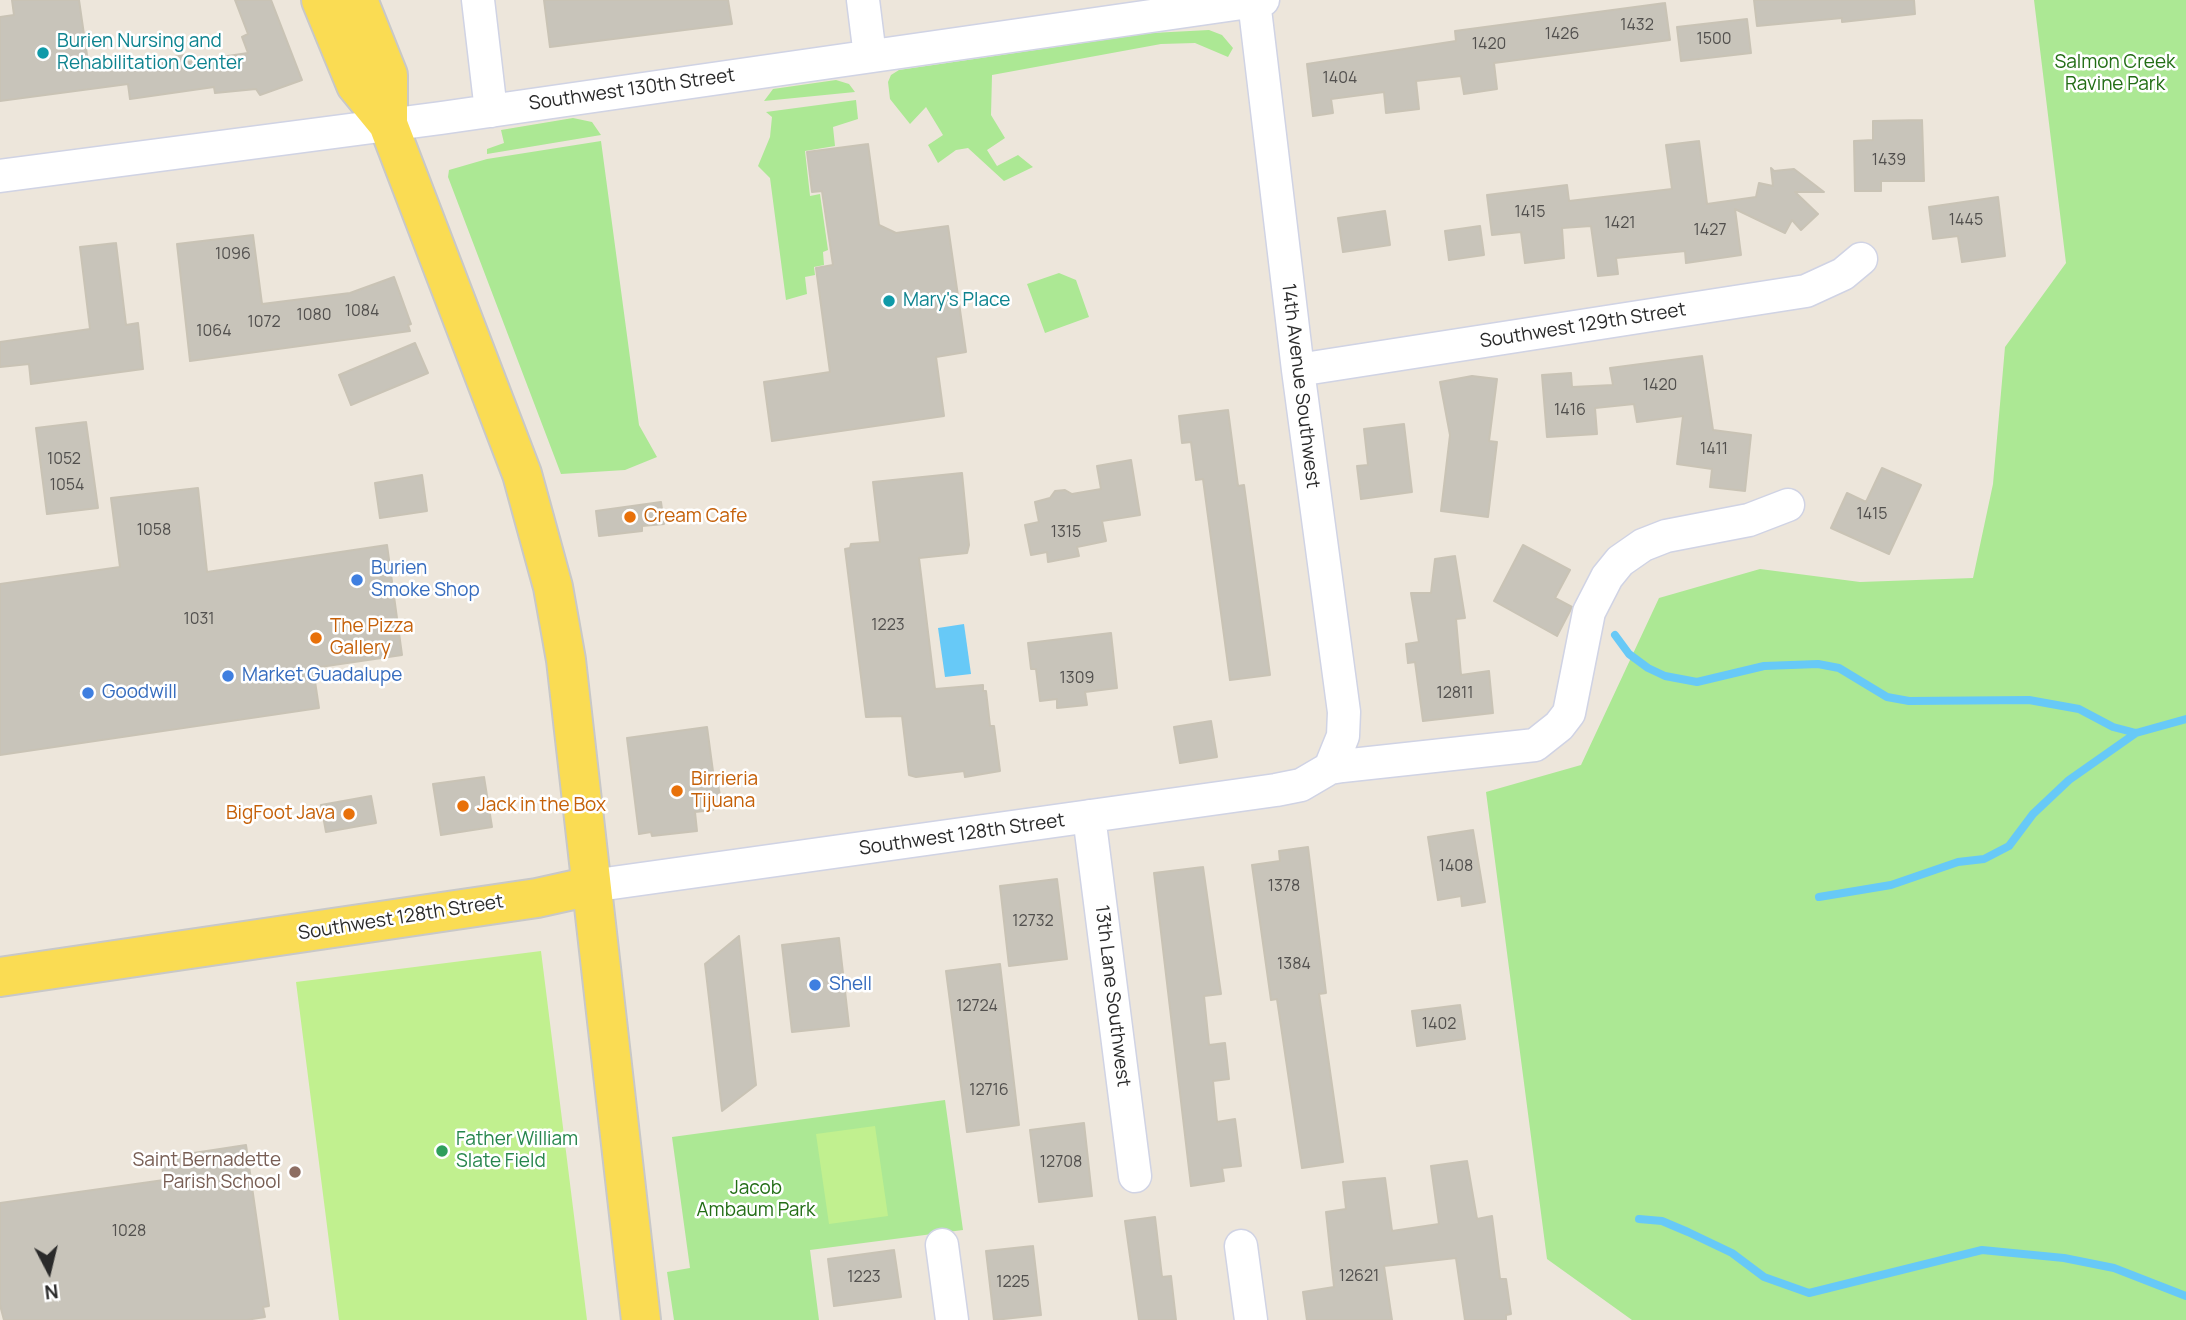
<!DOCTYPE html>
<html>
<head>
<meta charset="utf-8">
<style>
  body { margin:0 }
  #map { position:relative; width:2186px; height:1320px; overflow:hidden; background:#ede6db; font-family:Manrope,sans-serif }
  canvas { display:block }
  .north { position:absolute; left:14px; top:1236px; width:70px; height:70px; -webkit-text-stroke:5px #fff; paint-order:stroke; rotate:173deg; font-size:19px; font-weight:700; line-height:28px; text-align:center; color:#2a2a2a }
  .north::after { content:''; display:block; margin:auto; width:24px; height:32px; background:#2a2a2a; clip-path:polygon(50% 0,100% 100%,50% 72%,0 100%) }
</style>
</head>
<body>
<div id="map">
<canvas width="2186" height="1320"></canvas>
<div class="north">N</div>
</div>
<script>
const c = document.querySelector('canvas').getContext('2d');
c.lineJoin = 'round';
function paint(path, color) {
  c.fillStyle = color;
  c.fill(path, 'evenodd');
}
function toPath(rows) {
  const path = new Path2D();
  for (const r of rows) {
    path.moveTo(r[0], r[1]);
    for (let i = 2; i < r.length; i += 2) path.lineTo(r[i], r[i + 1]);
  }
  return path;
}
function stroke(path, color, width, dash) {
  c.strokeStyle = color;
  c.lineWidth = width;
  c.lineCap = dash ? 'butt' : 'round';
  c.setLineDash(dash || []);
  c.stroke(path);
}
function write(font, color, halo, rows, align = 'center') {
  c.font = font + ' Manrope,sans-serif';
  c.lineWidth = 5;
  c.setLineDash([]);
  c.textBaseline = 'middle';
  c.strokeStyle = halo;
  c.fillStyle = color;
  for (const [text, x, y, turn = 0] of rows) {
    c.save();
    c.translate(x, y);
    c.rotate((+turn || 0) * Math.PI / 180);
    c.textAlign = isNaN(turn) ? turn : align;
    if (halo) c.strokeText(text, 0, 0);
    c.fillText(text, 0, 0);
    c.restore();
  }
}
const green = toPath([
  [2034,0,2186,0,2186,1320,1632,1320,1547,1259,1486,792,1581,765,1659,598,1760,569,1860,582,1973,578,1993,484,2005,347,2066,263],
  [1209,30,1222,35,1233,48,1228,57,1195,43,1161,44,992,75,991,115,1005,138,987,150,997,166,1018,155,1033,167,1004,181,968,148,956,150,938,163,928,145,943,135,926,107,910,124,890,99,888,82,891,75,899,70,1152,33],
  [836,80,849,84,855,92,764,101,773,89],
  [856,100,858,119,833,127,835,146,805,151,810,196,820,194,828,250,823,252,824,265,814,267,815,275,805,277,807,294,786,300,770,178,758,166,770,137,772,117,766,112],
  [573,118,592,122,601,135,487,154,487,149,504,143,501,130],
  [601,141,639,425,657,457,625,470,561,474,448,177,449,170,487,159],
  [1059,273,1076,280,1089,317,1045,333,1027,284],
  [945,1100,963,1230,810,1250,819,1320,674,1320,667,1272,690,1268,672,1137]
]);
const pitch = toPath([
  [541,951,587,1320,339,1320,296,982],
  [875,1126,888,1216,829,1224,816,1134]
]);
const water = toPath([
  [964,624,971,674,945,677,938,628]
]);
const stream = toPath([
  [1615,635,1629,654,1648,668,1665,676,1697,682,1764,666,1818,664,1839,668,1887,697,1909,701,2029,700,2079,709,2113,727,2136,733,2186,719],
  [1819,897,1891,885,1958,862,1984,859,2009,846,2033,814,2069,780,2136,733],
  [1639,1219,1662,1221,1688,1232,1732,1253,1764,1277,1809,1293,1982,1250,2064,1258,2114,1268,2186,1296]
]);
const building = toPath([
  [12,0,79,0,89,69,186,55,187,62,248,53,242,37,248,34,235,0,271,0,302,80,260,95,256,89,215,93,214,87,130,99,128,84,0,101,0,17,14,15,12,0],
  [544,0,728,0,732,24,550,47,544,0],
  [1754,0,1914,0,1915,14,1842,22,1842,18,1757,26,1754,0],
  [1665,3,1670,40,1494,63,1497,89,1464,94,1461,76,1416,81,1419,109,1386,113,1384,92,1331,99,1333,113,1313,116,1307,64,1456,41,1455,31,1665,3],
  [1747,19,1751,53,1681,61,1677,27,1747,19],
  [1922,120,1924,181,1881,181,1881,191,1855,191,1854,141,1873,140,1873,121,1922,120],
  [1699,141,1707,204,1756,197,1759,183,1773,186,1771,168,1774,171,1794,169,1824,192,1795,192,1818,214,1801,230,1792,220,1785,233,1735,209,1741,255,1686,263,1685,251,1616,258,1618,274,1598,276,1591,226,1562,228,1564,258,1525,263,1521,232,1492,235,1487,195,1567,185,1569,201,1672,189,1666,145,1699,141],
  [868,144,879,225,896,233,948,226,966,352,936,357,944,416,772,441,764,382,830,372,816,268,833,265,822,191,812,192,807,152,868,144],
  [1998,197,2005,256,1962,262,1958,236,1933,239,1929,207,1998,197],
  [1385,211,1390,245,1343,252,1338,218,1385,211],
  [1480,226,1484,255,1449,260,1445,231,1480,226],
  [253,235,262,304,350,293,394,277,411,324,408,325,410,331,190,361,177,244,253,235],
  [116,243,126,325,138,323,143,369,31,384,29,364,0,367,0,342,90,329,80,247,116,243],
  [415,343,428,373,351,405,339,375,415,343],
  [1702,356,1713,430,1751,435,1745,491,1710,487,1712,469,1677,464,1683,416,1637,422,1634,404,1595,408,1597,434,1547,437,1542,375,1571,373,1572,387,1613,385,1610,368,1702,356],
  [1472,376,1497,379,1489,441,1497,442,1488,517,1441,511,1450,435,1440,382,1472,376],
  [1228,410,1238,486,1244,485,1270,675,1230,680,1203,479,1196,480,1191,442,1182,443,1179,416,1228,410],
  [86,422,98,508,47,514,36,428,86,422],
  [1404,424,1412,492,1361,499,1357,466,1368,465,1364,429,1404,424],
  [1131,460,1140,515,1102,521,1106,541,1077,547,1079,556,1048,562,1047,552,1031,555,1025,525,1039,522,1035,502,1050,498,1055,491,1065,490,1072,494,1101,489,1097,466,1131,460],
  [1882,468,1921,485,1889,554,1831,528,1847,493,1866,502,1882,468],
  [962,473,969,545,967,553,919,558,935,689,983,685,983,691,986,691,990,726,994,726,1000,771,965,777,964,771,916,777,909,775,902,716,866,717,845,549,850,548,851,544,880,542,873,482,962,473],
  [422,475,427,511,380,518,375,483,422,475],
  [198,488,207,572,387,545,402,655,313,668,319,708,0,755,0,584,120,567,111,498,198,488],
  [661,502,664,524,642,526,642,531,599,536,596,511,661,502],
  [1523,545,1570,570,1555,598,1572,607,1557,636,1494,601,1523,545],
  [1455,556,1465,618,1456,619,1461,675,1489,671,1493,713,1423,721,1415,662,1408,663,1406,644,1419,642,1411,593,1431,593,1435,559,1455,556],
  [1111,633,1117,688,1085,692,1087,705,1057,708,1057,699,1040,701,1036,669,1031,669,1028,643,1111,633],
  [1211,721,1217,757,1180,763,1174,727,1211,721],
  [707,727,714,779,717,779,721,801,712,803,713,810,695,812,697,831,652,836,651,832,639,834,627,738,707,727],
  [484,777,492,827,441,835,433,784,484,777],
  [371,796,376,823,326,832,321,805,371,796],
  [1473,830,1485,902,1462,906,1461,896,1438,900,1428,837,1473,830],
  [1308,847,1326,993,1319,994,1343,1162,1302,1168,1277,999,1271,1000,1252,865,1280,861,1279,851,1308,847],
  [1203,867,1221,994,1204,996,1209,1045,1225,1043,1229,1079,1213,1081,1217,1122,1235,1119,1241,1166,1222,1168,1224,1181,1191,1186,1154,873,1203,867],
  [1057,879,1067,959,1009,966,1000,886,1057,879],
  [739,936,756,1085,722,1111,705,964,739,936],
  [839,938,849,1026,792,1032,782,945,839,938],
  [1000,964,1019,1125,967,1132,946,971,1000,964],
  [1460,1005,1465,1039,1417,1046,1412,1011,1460,1005],
  [1084,1123,1092,1196,1039,1202,1030,1130,1084,1123],
  [246,1145,269,1306,263,1307,265,1317,246,1320,4,1320,0,1305,0,1203,164,1180,161,1158,246,1145],
  [1467,1161,1477,1219,1492,1216,1500,1279,1506,1279,1511,1314,1506,1315,1506,1320,1465,1320,1456,1258,1384,1266,1392,1320,1307,1320,1303,1292,1334,1287,1326,1212,1346,1209,1343,1182,1385,1178,1392,1231,1439,1224,1431,1166,1467,1161],
  [1155,1217,1162,1277,1171,1276,1176,1320,1139,1320,1125,1221,1155,1217],
  [1033,1246,1041,1315,994,1320,986,1251,1033,1246],
  [894,1250,901,1297,834,1306,828,1259,894,1250]
]);
const minor = toPath([
  [478,0,491,111],
  [863,0,870,56],
  [1254,1,1298,370,1344,712,1343,736,1330,768],
  [0,176,441,118,1263,0],
  [1298,370,1806,291,1843,274,1861,259],
  [1089,816,1135,1176],
  [591,886,1276,790,1301,785,1330,768,1342,766,1535,745,1559,726,1569,713,1589,612,1607,577,1620,561,1643,545,1666,536,1749,520,1788,505],
  [942,1245,952,1320],
  [1241,1246,1251,1320]
]);
const major = toPath([
  [321,0,356,85,388,124,522,474,553,587,566,660,641,1320],
  [358,0,388,75,388,124],
  [0,977,537,898,591,886]
]);
const markers = [
  [43,53,7,"#0f9aa8"],
  [889,301,7,"#0f9aa8"],
  [630,517,7,"#e8710a"],
  [357,580,7,"#3f7fe0"],
  [316,638,7,"#e8710a"],
  [228,676,7,"#3f7fe0"],
  [88,693,7,"#3f7fe0"],
  [677,791,7,"#e8710a"],
  [463,806,7,"#e8710a"],
  [349,814,7,"#e8710a"],
  [815,985,7,"#3f7fe0"],
  [442,1151,7,"#2e9e5b"],
  [295,1172,7,"#8d6e63"]
];
const numberNames = [
  ["1432",1637,26],
  ["1426",1562,35],
  ["1500",1714,40],
  ["1420",1489,45],
  ["1404",1340,79],
  ["1439",1889,161],
  ["1415",1530,213],
  ["1445",1966,221],
  ["1421",1620,224],
  ["1427",1710,231],
  ["1096",233,255],
  ["1084",362,312],
  ["1080",314,316],
  ["1072",264,323],
  ["1064",214,332],
  ["1420",1660,386],
  ["1416",1570,411],
  ["1411",1714,450],
  ["1052",64,460],
  ["1054",67,486],
  ["1415",1872,515],
  ["1058",154,531],
  ["1315",1066,533],
  ["1031",199,620],
  ["1223",888,626],
  ["1309",1077,679],
  ["12811",1455,694],
  ["1408",1456,867],
  ["1378",1284,887],
  ["12732",1033,922],
  ["1384",1294,965],
  ["12724",977,1007],
  ["1402",1439,1025],
  ["12716",989,1091],
  ["12708",1061,1163],
  ["1028",129,1232],
  ["12621",1359,1277],
  ["1223",864,1278],
  ["1225",1013,1283]
];
const cultureNames = [
  ["Burien Nursing and",57,42],
  ["Rehabilitation Center",57,64],
  ["Mary's Place",903,301]
];
const parkNames = [
  ["Salmon Creek",2115,63],
  ["Ravine Park",2115,85],
  ["Jacob",756,1189],
  ["Ambaum Park",756,1211]
];
const streetNames = [
  ["Southwest 130th Street",632,90,-8],
  ["Southwest 129th Street",1583,326,-9],
  ["14th Avenue Southwest",1300,386,83],
  ["Southwest 128th Street",962,835,-8],
  ["Southwest 128th Street",401,918,-9],
  ["13th Lane Southwest",1112,996,83]
];
const foodNames = [
  ["Cream Cafe",644,517],
  ["The Pizza",330,627],
  ["Gallery",330,649],
  ["Birrieria",691,780],
  ["Tijuana",691,802],
  ["Jack in the Box",477,806],
  ["BigFoot Java",335,814,"right"]
];
const shopNames = [
  ["Burien",371,569],
  ["Smoke Shop",371,591],
  ["Market Guadalupe",242,676],
  ["Goodwill",102,693],
  ["Shell",829,985]
];
const leisureNames = [
  ["Father William",456,1140],
  ["Slate Field",456,1162]
];
const educationNames = [
  ["Saint Bernadette",281,1161],
  ["Parish School",281,1183]
];
paint(green, '#ace894');
paint(pitch, '#c1f08f');
paint(water, '#67c9f7');
stroke(stream, '#67c9f7', 8);
paint(building, '#c8c4ba');
stroke(building, '#c9c3b5', 2);
stroke(minor, '#d0d3e4', 35);
stroke(major, '#c8c8c8', 42);
stroke(minor, '#fff', 32);
stroke(major, '#fadc53', 38);
for (const [x, y, r, color] of markers) {
  const dot = new Path2D();
  dot.arc(x, y, r, 0, 2 * Math.PI);
  c.fillStyle = color;
  c.fill(dot);
  stroke(dot, '#fff', 2.5);
}
write('16px', '#52504e', null, numberNames);
write('19px', '#0d838f', '#fff', cultureNames, 'left');
write('19px', '#226d15', '#fff', parkNames);
write('19px', '#2a2a2a', '#fff', streetNames);
write('19px', '#c56008', '#fff', foodNames, 'left');
write('19px', '#366cbe', '#fff', shopNames, 'left');
write('19px', '#27864d', '#fff', leisureNames, 'left');
write('19px', '#785e54', '#fff', educationNames, 'right');
</script>
</body>
</html>
